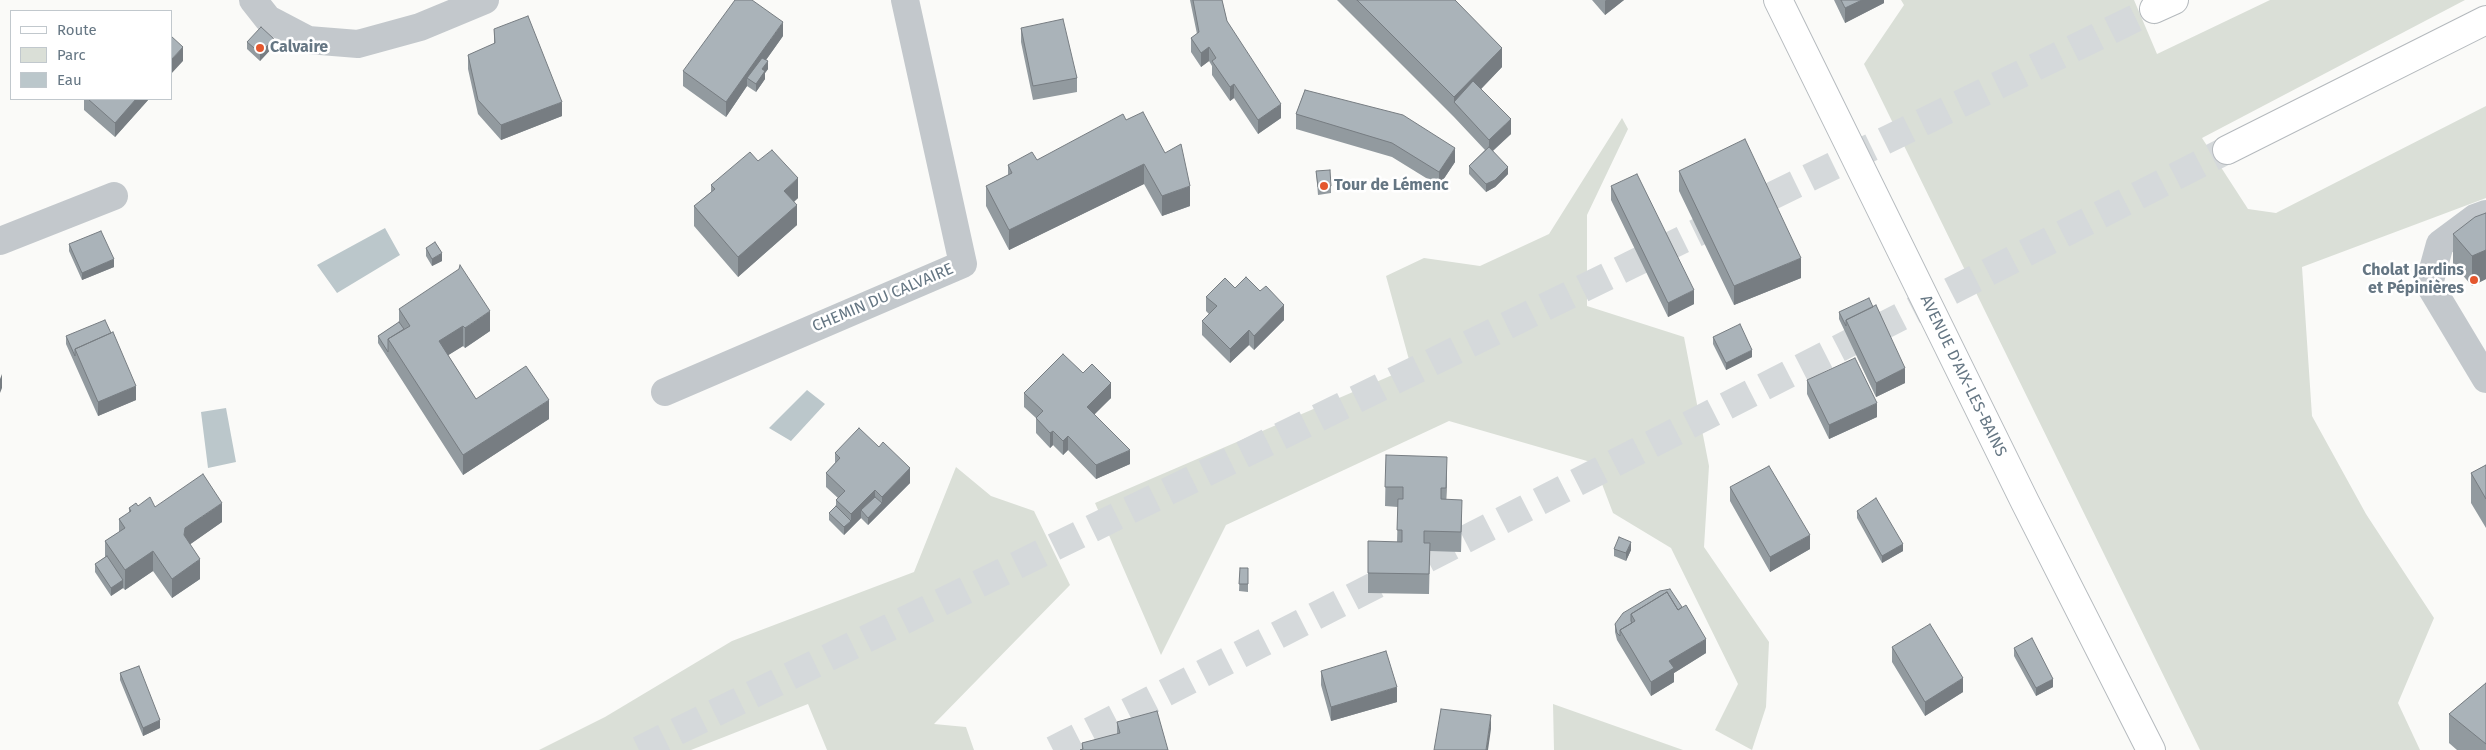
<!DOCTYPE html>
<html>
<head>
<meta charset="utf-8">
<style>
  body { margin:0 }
  #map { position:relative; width:2486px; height:750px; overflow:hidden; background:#fafaf8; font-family:"Fira Sans",sans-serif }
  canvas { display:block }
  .legend { position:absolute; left:10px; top:10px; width:162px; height:90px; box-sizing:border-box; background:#fff; border:1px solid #c1c8cd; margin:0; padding:6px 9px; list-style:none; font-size:15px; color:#657683 }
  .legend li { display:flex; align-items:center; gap:10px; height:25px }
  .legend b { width:25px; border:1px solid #c1c8cd }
</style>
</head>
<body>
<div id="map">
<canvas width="2486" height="750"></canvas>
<ul class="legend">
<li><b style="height:6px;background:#fff"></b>Route</li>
<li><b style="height:14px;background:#dadfd7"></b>Parc</li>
<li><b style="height:14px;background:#bbc7cb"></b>Eau</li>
</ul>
</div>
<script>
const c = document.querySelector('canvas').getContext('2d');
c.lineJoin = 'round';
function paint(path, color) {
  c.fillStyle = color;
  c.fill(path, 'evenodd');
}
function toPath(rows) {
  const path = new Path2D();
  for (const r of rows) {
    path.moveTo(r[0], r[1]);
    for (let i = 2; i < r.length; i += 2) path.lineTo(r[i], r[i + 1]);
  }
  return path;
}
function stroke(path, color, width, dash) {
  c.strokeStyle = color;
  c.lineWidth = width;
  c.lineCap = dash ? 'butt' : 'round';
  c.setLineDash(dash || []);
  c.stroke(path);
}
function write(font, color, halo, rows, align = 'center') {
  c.font = font + ' "Fira Sans",sans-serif';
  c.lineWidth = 5;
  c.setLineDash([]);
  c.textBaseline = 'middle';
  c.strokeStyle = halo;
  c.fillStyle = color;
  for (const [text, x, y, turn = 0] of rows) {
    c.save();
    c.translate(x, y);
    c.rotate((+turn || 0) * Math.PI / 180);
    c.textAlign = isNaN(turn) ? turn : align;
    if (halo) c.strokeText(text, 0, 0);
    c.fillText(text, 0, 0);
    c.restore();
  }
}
const green = toPath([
  [1901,0,2134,0,2157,54,2270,0,2465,0,2202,138,2248,209,2276,213,2486,106,2486,198,2302,267,2312,416,2366,514,2434,618,2398,703,2420,750,2200,750,1864,64,1904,5],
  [1622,118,1628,129,1587,215,1587,306,1684,337,1709,466,1704,547,1769,642,1766,707,1752,750,1715,730,1738,684,1671,548,1613,513,1594,463,1449,421,1226,525,1161,655,1095,503,1411,367,1386,276,1424,258,1480,266,1549,234],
  [956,467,991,496,1034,511,1070,585,934,724,966,727,974,750,827,750,808,704,691,750,539,750,605,717,732,641,914,572],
  [1553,704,1683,750,1554,750]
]);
const water = toPath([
  [385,228,400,255,337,293,317,265],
  [807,390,825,404,791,441,769,428],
  [226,408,236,462,208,468,201,412]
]);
const highwayTunnel = toPath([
  [639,750,2154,9],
  [1053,750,2227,150]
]);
const minor = toPath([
  [253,0,268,19,308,40,358,44,420,27,485,0],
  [2486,214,2475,218,2440,244,2429,284,2486,379],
  [0,241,114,196],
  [665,392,963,264,905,0]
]);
const major = toPath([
  [1778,0,2025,502,2151,750]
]);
const highway = toPath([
  [2154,9,2174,0],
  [2227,150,2486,20]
]);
const wall = toPath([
  [1190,0,1222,0,1227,21,1281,118,1258,134,1234,98,1230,101,1212,75,1212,66,1209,61,1201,67,1191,52,1191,38,1197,34],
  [1337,0,1455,0,1502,67,1481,89,1511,134,1493,151,1508,174,1495,187,1486,192,1469,174,1469,166,1485,150,1454,117],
  [1592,0,1624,0,1605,15],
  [1834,0,1884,0,1884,3,1845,23],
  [1021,28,1077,78,1077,92,1033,100,1021,42],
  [494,29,562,116,501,140,478,114,468,69,468,55,494,44],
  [783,36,766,60,768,69,765,73,765,79,756,92,747,86,726,117,683,86,683,71],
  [247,42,274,46,260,61,247,49],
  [1305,90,1455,162,1439,186,1392,157,1296,129,1296,114],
  [84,99,149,99,115,137,84,110],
  [1126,120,1190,206,1162,216,1144,184,1009,250,986,206,986,186,1008,175,1008,165,1037,160],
  [758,161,798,198,794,202,797,225,738,277,694,226,694,206,711,192,711,185],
  [1316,171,1331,186,1331,193,1318,195],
  [1679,171,1801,278,1734,305,1679,191],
  [1611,186,1694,304,1668,317,1611,200],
  [2486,213,2486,279,2472,286,2453,264,2453,234],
  [69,244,114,267,82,280,69,251],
  [426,248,442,261,432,266,426,256],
  [1235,288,1260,291,1284,320,1254,350,1249,345,1230,363,1202,335,1202,321,1209,314,1206,311,1206,297],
  [399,309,490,331,465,348,463,346,448,355,476,399,549,419,463,475,378,343,378,336,399,322],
  [1839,312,1905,383,1876,397,1839,319],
  [66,336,136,400,98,416,66,344],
  [1713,337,1752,357,1726,370,1713,344],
  [1083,373,1111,398,1094,414,1130,464,1096,479,1068,450,1063,455,1053,445,1050,448,1036,433,1036,418,1024,407,1024,393],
  [1807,380,1877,417,1829,439,1807,394],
  [835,453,910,483,868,525,861,518,844,535,829,520,829,513,836,506,836,500,838,498,826,487,826,473,835,463],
  [1386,455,1447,476,1446,500,1462,520,1461,552,1430,551,1429,594,1368,593,1368,573,1397,542,1398,507,1385,506],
  [2486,465,2486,528,2471,503,2471,473],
  [1730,487,1810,549,1770,572,1730,501],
  [138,506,155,507,222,522,190,544,200,579,172,598,153,571,125,590,123,588,111,596,95,572,95,564,105,557,105,541,119,532,119,519,129,513,129,508],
  [1857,511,1903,551,1882,563,1857,518],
  [1614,549,1631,550,1626,561,1614,556],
  [1240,568,1248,568,1248,592,1239,591],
  [1660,591,1706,653,1674,673,1674,682,1651,696,1617,640,1615,632,1615,624],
  [1892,647,1963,692,1925,716,1892,662],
  [2014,648,2053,687,2036,696,2014,656],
  [1321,671,1397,702,1331,721,1321,685],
  [120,673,160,728,143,736,120,680],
  [2486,683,2486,750,2457,750,2449,743,2449,714],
  [1117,722,1168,750,1082,749,1082,743,1117,734]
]);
const shadedWall = toPath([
  [1606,0,1624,0,1605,15,1605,1],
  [1862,0,1884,0,1884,3,1845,23,1845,8],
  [783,22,783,36,751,81,747,78,747,86,726,117,726,102],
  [274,39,274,46,260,61,260,53],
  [183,47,183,61,171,74,171,60],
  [1209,47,1209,61,1201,67,1201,53],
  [1502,48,1502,67,1461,110,1454,102,1454,97],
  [768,61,768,69,765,73,765,79,756,92,756,84,762,69],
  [1234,84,1234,98,1230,101,1230,87],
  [136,99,149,99,115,137,115,123],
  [562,102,562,116,501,140,501,125],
  [1281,104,1281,118,1258,134,1258,120],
  [1511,119,1511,134,1489,154,1489,140],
  [1455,148,1455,162,1439,186,1439,172],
  [1144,164,1144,184,1009,250,1009,230],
  [1508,167,1508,174,1495,187,1486,192,1486,184],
  [798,178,798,198,784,210,784,191],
  [1190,186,1190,206,1162,216,1162,196],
  [797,205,797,225,738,277,738,257],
  [2486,250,2486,279,2472,286,2472,256],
  [442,253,442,261,432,266,432,259],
  [1801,258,1801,278,1734,305,1734,286],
  [114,259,114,267,82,280,82,273],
  [1694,290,1694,304,1668,317,1668,303],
  [1284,305,1284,320,1254,350,1254,336],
  [490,311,490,331,465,348,465,328],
  [463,326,463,346,439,361,439,341],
  [1249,330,1249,345,1230,363,1230,349],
  [1752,350,1752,357,1726,370,1726,363],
  [1905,368,1905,383,1876,397,1876,383],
  [2,374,2,388,0,393,0,379],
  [1111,383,1111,398,1087,422,1087,407],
  [136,386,136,400,98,416,98,402],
  [549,400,549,419,463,475,463,455],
  [1877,403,1877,417,1829,439,1829,425],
  [1053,431,1053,445,1050,448,1050,433],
  [1068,436,1068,450,1063,455,1063,441],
  [1130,450,1130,464,1096,479,1096,465],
  [1447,457,1447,476,1446,508,1446,488],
  [910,468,910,483,868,525,868,518,882,503,882,497],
  [875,490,875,504,861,510,861,518,844,535,844,527,851,521,851,514],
  [222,503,222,522,185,548,184,535,185,528],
  [1810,535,1810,549,1770,572,1770,557],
  [1631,542,1631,550,1626,561,1626,553],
  [1903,544,1903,551,1882,563,1882,556],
  [153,551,153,571,125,590,125,570],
  [200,559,200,579,172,598,172,579],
  [123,580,123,588,111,596,111,588],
  [1706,639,1706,653,1674,673,1674,682,1651,696,1651,682,1669,661],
  [1963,678,1963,692,1925,716,1925,702],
  [2053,679,2053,687,2036,696,2036,688],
  [1397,687,1397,702,1331,721,1331,707],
  [1491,715,1491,729,1488,750,1486,750],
  [160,720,160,728,143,736,143,728]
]);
const building = toPath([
  [735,0,752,0,783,22,726,102,683,71,735,0],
  [1193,0,1222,0,1227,21,1281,104,1258,120,1234,84,1230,87,1212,61,1216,58,1209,47,1201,53,1191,38,1199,32,1193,0],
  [1357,0,1455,0,1502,48,1454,97,1357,0],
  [1841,0,1862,0,1845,8,1841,0],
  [528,16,562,102,501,125,478,100,468,55,495,43,494,29,528,16],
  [1063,19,1077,78,1033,86,1021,28,1063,19],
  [261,27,274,39,260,53,247,42,261,27],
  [171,36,183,47,171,60,171,36],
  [762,58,768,61,762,69,765,71,756,84,747,78,762,58],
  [1473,81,1511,119,1489,140,1454,102,1473,81],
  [1305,90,1403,115,1455,148,1439,172,1392,143,1296,114,1305,90],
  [88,99,136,99,115,123,88,99],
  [1143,112,1165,153,1181,144,1190,186,1162,196,1144,164,1009,230,986,186,1012,173,1008,165,1032,152,1037,160,1123,114,1126,120,1143,112],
  [1745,139,1801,258,1734,286,1679,171,1745,139],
  [1489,147,1508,167,1495,180,1486,184,1469,166,1489,147],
  [772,150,798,178,784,191,797,205,738,257,694,206,715,189,711,185,750,152,758,161,772,150],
  [1330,170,1331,186,1318,187,1316,171,1330,170],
  [1637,174,1694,290,1668,303,1611,186,1637,174],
  [2486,213,2486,250,2472,256,2453,234,2475,217,2486,213],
  [101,231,114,259,82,273,69,244,101,231],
  [435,242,442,253,432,259,426,248,435,242],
  [460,265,490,311,465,328,463,326,439,341,476,399,526,366,549,400,463,455,388,339,410,326,399,309,459,269,460,265],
  [1246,277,1260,291,1266,286,1284,305,1254,336,1249,330,1230,349,1202,321,1217,306,1206,297,1225,278,1235,288,1246,277],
  [1869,298,1873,307,1846,320,1846,326,1839,312,1869,298],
  [1876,305,1905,368,1876,383,1846,320,1876,305],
  [105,320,111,333,75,349,75,356,66,336,105,320],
  [399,322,404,329,388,339,388,352,378,336,399,322],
  [1740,324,1752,350,1726,363,1713,337,1740,324],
  [113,332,136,386,98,402,75,349,113,332],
  [1063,354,1083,373,1092,364,1111,383,1087,407,1130,450,1096,465,1068,436,1063,441,1053,431,1050,433,1036,418,1043,411,1024,393,1063,354],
  [1855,358,1877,403,1829,425,1807,380,1855,358],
  [859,428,879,447,883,442,910,468,882,497,875,490,851,514,836,500,845,491,826,473,840,458,835,453,859,428],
  [1386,455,1447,457,1446,488,1441,488,1441,499,1462,500,1461,532,1424,531,1424,543,1430,543,1429,574,1368,573,1368,541,1402,542,1402,530,1397,530,1398,499,1403,499,1403,487,1385,487,1386,455],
  [2486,465,2486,499,2471,473,2486,465],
  [1769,466,1810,535,1770,557,1730,487,1769,466],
  [203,474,222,503,185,528,184,535,200,559,172,579,153,551,125,570,105,541,125,528,119,519,131,511,129,508,136,503,138,506,150,497,155,507,203,474],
  [875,497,882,503,868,518,861,510,875,497],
  [1876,498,1903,544,1882,556,1857,511,1876,498],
  [836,506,851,521,844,527,829,513,836,506],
  [1619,537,1631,542,1626,553,1614,549,1619,537],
  [107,556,123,580,111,588,95,564,107,556],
  [1240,568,1248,568,1248,584,1239,584,1240,568],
  [1670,589,1682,607,1678,610,1667,592,1631,614,1631,621,1632,623,1620,630,1620,636,1617,633,1615,624,1623,613,1660,591,1670,589],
  [1667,592,1678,610,1686,605,1706,639,1669,661,1674,668,1651,682,1620,630,1635,621,1631,614,1667,592],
  [1930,624,1963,678,1925,702,1892,647,1930,624],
  [2032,638,2053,679,2036,688,2014,648,2032,638],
  [1386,651,1397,687,1331,707,1321,671,1386,651],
  [139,666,160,720,143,728,120,673,139,666],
  [2486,683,2486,744,2449,714,2486,683],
  [1441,709,1491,715,1486,750,1434,750,1441,709],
  [1157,711,1168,750,1080,750,1083,749,1082,743,1120,733,1117,722,1157,711]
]);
const markers = [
  [260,48,5,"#e4572e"],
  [1324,186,5,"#e4572e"],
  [2474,280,5,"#e4572e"]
];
const poiNames = [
  ["Calvaire",270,48],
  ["Tour de Lémenc",1334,186],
  ["Cholat Jardins",2464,271,"right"],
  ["et Pépinières",2464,289,"right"]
];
const streetNames = [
  ["CHEMIN DU CALVAIRE",883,298,-23],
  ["AVENUE D'AIX-LES-BAINS",1963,376,64]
];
paint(green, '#dadfd7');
paint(water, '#bbc7cb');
stroke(highwayTunnel, '#d5d9db', 28, [28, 14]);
stroke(major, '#b5babe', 30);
stroke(highway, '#b4b9bd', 30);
stroke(minor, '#c3c8cc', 28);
stroke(major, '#fff', 28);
stroke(highway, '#fff', 28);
paint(wall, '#929a9f');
paint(shadedWall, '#777d82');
paint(building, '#aab3b9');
stroke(building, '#777d82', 1);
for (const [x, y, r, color] of markers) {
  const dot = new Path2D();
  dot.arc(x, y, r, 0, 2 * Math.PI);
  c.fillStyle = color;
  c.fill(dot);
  stroke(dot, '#fff', 2);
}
write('bold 16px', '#657683', '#fff', poiNames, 'left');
write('16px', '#657683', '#fff', streetNames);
</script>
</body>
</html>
